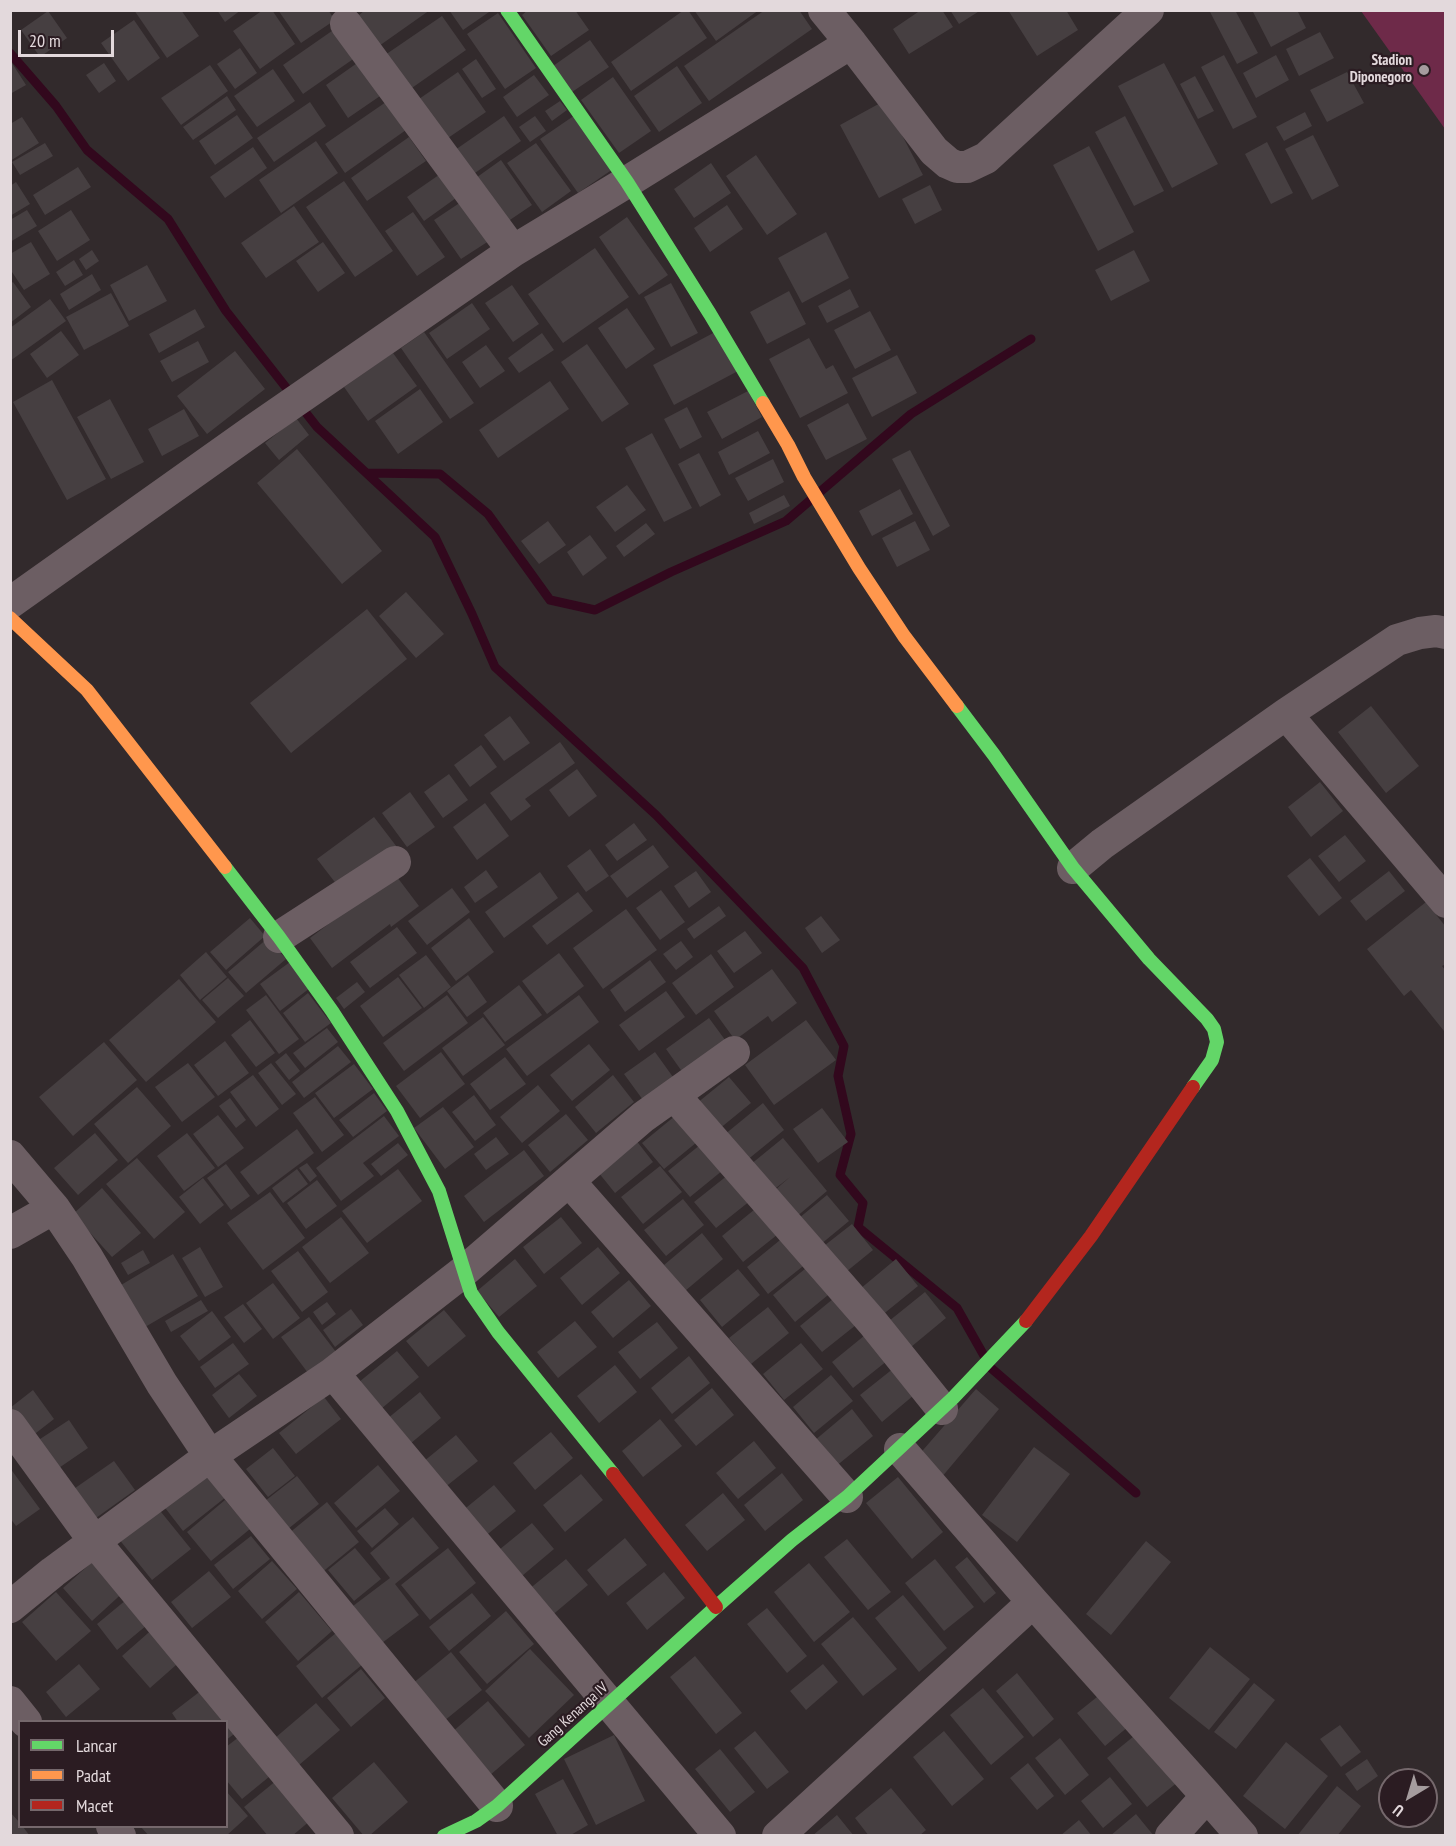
<!DOCTYPE html>
<html>
<head>
<meta charset="utf-8">
<style>
  body { margin:0 }
  #map { position:relative; width:1456px; height:1846px; overflow:hidden; background:#322a2c; font-family:"PT Sans Narrow",sans-serif }
  canvas { display:block }
  .frame { position:absolute; inset:0; border:12px solid #e3d9dc; pointer-events:none }
  .legend { position:absolute; left:18px; top:1720px; width:210px; height:108px; box-sizing:border-box; background:#2b1c22; border:2px solid #75686c; margin:0; padding:8px 10px; list-style:none; font-size:18px; color:#e3d9dc }
  .legend li { display:flex; align-items:center; gap:12px; height:30px }
  .legend b { width:30px; border:2px solid #75686c }
  .north { position:absolute; left:1378px; top:1768px; width:60px; height:60px; box-sizing:border-box; background:#2b1c22; border:2px solid #75686c; border-radius:50%; rotate:218deg; font-size:16px; font-weight:700; line-height:24px; text-align:center; color:#e3d9dc }
  .north::after { content:''; display:block; margin:auto; width:21px; height:27px; background:#a59c9e; clip-path:polygon(50% 0,100% 100%,50% 72%,0 100%) }
  .scale { position:absolute; left:18px; top:30px; width:96px; height:27px; box-sizing:border-box; border:3px solid #e3d9dc; border-top:0; padding-left:8px; font-size:18px; line-height:21px; white-space:nowrap; color:#e3d9dc; -webkit-text-stroke:4px #2b1c22; paint-order:stroke }
</style>
</head>
<body>
<div id="map">
<canvas width="1456" height="1846"></canvas>
<div class="frame"></div>
<ul class="legend">
<li><b style="height:8px;background:#63d668"></b>Lancar</li>
<li><b style="height:8px;background:#ff974d"></b>Padat</li>
<li><b style="height:8px;background:#b3261e"></b>Macet</li>
</ul>
<div class="north">U</div>
<div class="scale">20 m</div>
</div>
<script>
const c = document.querySelector('canvas').getContext('2d');
c.lineJoin = 'round';
function paint(path, color) {
  c.fillStyle = color;
  c.fill(path, 'evenodd');
}
function toPath(rows) {
  const path = new Path2D();
  for (const r of rows) {
    path.moveTo(r[0], r[1]);
    for (let i = 2; i < r.length; i += 2) path.lineTo(r[i], r[i + 1]);
  }
  return path;
}
function stroke(path, color, width, dash) {
  c.strokeStyle = color;
  c.lineWidth = width;
  c.lineCap = dash ? 'butt' : 'round';
  c.setLineDash(dash || []);
  c.stroke(path);
}
function write(font, color, halo, rows, align = 'center') {
  c.font = font + ' "PT Sans Narrow",sans-serif';
  c.lineWidth = 4.5;
  c.setLineDash([]);
  c.textBaseline = 'middle';
  c.strokeStyle = halo;
  c.fillStyle = color;
  for (const [text, x, y, turn = 0] of rows) {
    c.save();
    c.translate(x, y);
    c.rotate((+turn || 0) * Math.PI / 180);
    c.textAlign = isNaN(turn) ? turn : align;
    if (halo) c.strokeText(text, 0, 0);
    c.fillText(text, 0, 0);
    c.restore();
  }
}
const green = toPath([
  [1361,11,1445,11,1445,129]
]);
const stream = toPath([
  [10,53,56,106,87,150,168,219,226,311,317,427,435,537,472,614,495,667,656,815,803,968,844,1046,838,1076,851,1134,840,1175,863,1203,858,1227,957,1308,991,1368,1136,1493],
  [367,473,440,474,488,514,550,600,595,610,671,572,786,521,911,414,1031,339]
]);
const building = toPath([
  [134,10,181,10,199,36,167,58],
  [217,10,241,10,225,22],
  [263,10,272,10,295,44,260,69,233,31],
  [278,10,328,10,335,20,301,43],
  [365,10,430,10,379,46,358,16],
  [449,10,492,10,463,30],
  [528,10,575,10,589,30,551,56,522,15],
  [684,10,688,10,707,38,631,91,611,62],
  [694,10,759,10,716,41],
  [765,10,799,10,812,29,709,101,684,66],
  [921,10,942,10,953,27,909,54,893,29],
  [950,10,981,10,959,24],
  [1008,10,1066,10,1078,30,1037,56],
  [1209,10,1235,10,1258,53,1237,64],
  [1252,10,1297,10,1306,28,1271,47],
  [48,11,67,38,40,57,21,30],
  [498,13,536,68,505,89,467,34],
  [442,16,466,50,409,90,385,55],
  [134,20,160,58,128,81,101,43],
  [339,26,359,55,303,94,283,65],
  [1320,32,1334,58,1299,76,1286,49],
  [590,40,609,67,572,92,553,66],
  [240,48,257,73,235,89,217,64],
  [1224,55,1257,117,1233,129,1201,67],
  [1276,55,1289,80,1256,98,1243,73],
  [476,59,496,89,482,98,462,69],
  [10,60,26,85,10,94],
  [360,61,383,94,348,118,326,85],
  [104,63,116,81,99,93,86,75],
  [1164,63,1218,164,1172,188,1118,86],
  [210,65,228,91,181,125,161,98],
  [677,66,702,103,659,132,634,96],
  [273,69,295,101,257,127,234,96],
  [458,72,486,112,448,138,419,99],
  [1347,72,1364,103,1327,122,1310,90],
  [534,75,549,95,517,117,503,97],
  [1195,76,1214,111,1198,119,1180,84],
  [613,77,651,131,619,153,581,100],
  [227,96,236,110,193,140,183,127],
  [560,101,567,110,552,121,545,111],
  [884,101,923,175,879,198,840,125],
  [310,102,326,126,274,162,257,138],
  [386,102,406,130,345,173,325,144],
  [1305,112,1312,126,1284,141,1276,127],
  [578,113,616,167,578,193,540,139],
  [237,115,253,138,215,165,199,141],
  [504,116,521,141,472,175,455,150],
  [535,116,546,131,530,142,519,127],
  [1125,116,1164,191,1134,206,1095,132],
  [22,117,39,143,10,161,10,124],
  [1313,135,1339,186,1312,200,1285,149],
  [409,137,426,161,367,201,351,178],
  [316,141,338,173,281,213,259,180],
  [1267,142,1293,193,1271,204,1245,154],
  [45,143,53,156,20,175,12,162],
  [536,143,571,191,542,212,507,163],
  [1089,146,1134,232,1098,251,1053,165],
  [253,147,267,168,225,198,210,177],
  [756,155,797,214,767,235,726,176],
  [501,160,532,205,504,224,473,180],
  [711,163,731,193,694,218,674,189],
  [78,167,91,187,45,215,33,195],
  [446,170,463,193,424,221,407,197],
  [344,181,393,251,355,277,306,207],
  [16,182,30,204,10,216,10,186],
  [930,185,942,210,915,224,902,199],
  [464,200,492,239,461,259,434,220],
  [727,205,743,229,710,252,694,228],
  [294,206,319,242,266,278,241,243],
  [27,210,37,226,10,242,10,220],
  [71,210,90,240,57,261,38,231],
  [413,212,445,257,417,276,385,231],
  [627,217,668,275,639,295,599,237],
  [826,232,849,278,802,303,778,258],
  [31,242,50,274,24,290,10,269,10,254],
  [323,242,345,273,318,292,296,261],
  [595,248,629,297,563,343,528,294],
  [92,250,99,261,86,270,79,259],
  [1134,250,1150,281,1111,301,1095,270],
  [74,260,83,275,65,286,56,272],
  [147,265,167,301,129,321,110,285],
  [92,274,101,290,69,310,60,294],
  [13,282,31,307,10,323,10,284],
  [671,283,698,333,671,347,644,297],
  [512,285,539,324,513,342,485,303],
  [850,289,859,307,827,323,818,306],
  [789,291,806,324,767,344,750,312],
  [111,293,129,326,84,350,66,317],
  [50,299,66,321,10,361,10,328],
  [472,303,490,329,447,359,429,333],
  [627,308,655,349,626,369,598,328],
  [195,309,205,327,159,353,149,334],
  [870,311,891,350,855,369,834,330],
  [61,331,79,355,47,378,30,354],
  [717,331,738,371,674,405,653,365],
  [424,332,474,403,450,419,401,348],
  [542,333,554,350,519,373,508,358],
  [809,338,826,369,833,365,848,393,800,418,769,359],
  [198,341,209,362,172,382,160,361],
  [587,344,629,404,602,422,561,362],
  [486,345,505,371,480,388,462,362],
  [235,351,265,389,207,434,177,396],
  [393,353,417,386,368,421,344,387],
  [897,355,917,393,872,417,852,378],
  [52,380,106,479,67,500,13,402],
  [550,381,569,409,498,458,479,430],
  [420,389,443,422,398,454,375,421],
  [748,391,762,417,722,439,707,412],
  [110,399,144,462,111,479,77,417],
  [848,403,867,439,826,460,807,425],
  [687,407,702,437,680,449,664,419],
  [184,409,199,436,162,456,148,429],
  [296,418,309,435,279,460,265,443],
  [758,431,770,453,729,475,718,452],
  [652,433,692,508,664,522,625,448],
  [297,449,382,551,342,584,257,483],
  [910,450,950,526,933,536,892,459],
  [699,453,721,495,700,507,678,464],
  [773,459,784,482,748,501,735,478],
  [627,485,646,510,615,532,596,507],
  [900,489,913,514,872,536,859,511],
  [784,495,790,506,754,524,749,513],
  [548,521,566,545,539,564,521,541],
  [915,521,930,550,897,567,882,538],
  [646,523,655,534,624,557,616,546],
  [590,535,607,558,583,576,567,552],
  [406,592,444,634,416,658,379,616],
  [367,609,407,659,291,753,250,703],
  [1371,706,1419,766,1386,793,1338,732],
  [510,716,530,743,504,761,484,735],
  [560,742,575,763,525,799,531,806,511,821,490,793],
  [481,745,497,767,470,787,454,765],
  [577,769,597,796,569,817,549,790],
  [449,774,468,800,443,818,424,792],
  [1320,782,1343,811,1311,837,1288,807],
  [410,792,435,827,407,847,382,813],
  [485,803,509,836,477,860,453,827],
  [374,817,400,851,344,894,317,859],
  [634,823,647,840,617,861,605,845],
  [1345,835,1366,861,1339,882,1318,856],
  [653,845,669,867,627,898,610,876],
  [590,849,609,876,586,892,567,866],
  [1310,858,1342,898,1319,916,1287,876],
  [391,869,419,906,391,927,390,924,332,968,310,938,367,895],
  [486,870,498,887,475,903,464,887],
  [696,871,711,892,689,908,674,886],
  [1389,871,1405,891,1366,921,1350,901],
  [540,872,558,898,504,938,485,912],
  [452,888,470,912,427,945,408,921],
  [661,890,685,922,660,940,636,908],
  [578,892,593,911,547,945,532,926],
  [1426,902,1446,927,1446,964,1442,966,1446,971,1446,1030,1444,1031,1411,990,1404,996,1367,949],
  [719,906,726,916,694,939,687,929],
  [626,909,657,950,603,989,573,948],
  [821,916,840,940,822,953,805,928],
  [250,918,265,936,226,970,210,952],
  [469,918,494,952,456,981,431,948],
  [397,927,417,953,370,988,350,962],
  [745,931,762,953,734,973,717,951],
  [268,938,286,959,246,993,228,972],
  [681,941,693,957,676,970,663,954],
  [206,952,227,977,200,1000,180,975],
  [559,953,584,986,547,1014,522,981],
  [711,954,734,987,696,1015,672,983],
  [426,955,451,987,424,1008,399,975],
  [650,960,666,982,625,1012,610,990],
  [290,962,310,988,280,1011,260,984],
  [772,969,797,1003,772,1022,768,1016,735,1040,714,1011],
  [468,975,487,1002,467,1017,447,991],
  [398,977,422,1008,383,1037,360,1006],
  [228,978,244,996,218,1018,202,1000],
  [179,979,216,1022,146,1082,109,1040],
  [357,982,365,992,344,1009,336,998],
  [519,985,542,1015,505,1042,483,1013],
  [666,991,685,1017,639,1051,619,1025],
  [308,993,331,1023,305,1042,283,1013],
  [266,995,299,1039,279,1054,246,1010],
  [447,995,468,1023,404,1071,383,1043],
  [579,995,599,1022,527,1076,506,1049],
  [483,1017,505,1045,463,1076,442,1048],
  [709,1018,731,1048,688,1080,666,1049],
  [250,1020,275,1053,256,1067,231,1035],
  [806,1020,836,1060,774,1105,745,1065],
  [327,1028,338,1042,305,1068,293,1053],
  [225,1041,249,1073,218,1096,194,1065],
  [104,1042,137,1080,73,1136,39,1097],
  [589,1044,610,1070,572,1101,550,1075],
  [338,1046,351,1062,304,1098,292,1082],
  [441,1052,465,1084,420,1118,396,1086],
  [655,1052,673,1077,643,1100,624,1074],
  [286,1053,300,1071,289,1080,275,1062],
  [505,1057,526,1084,490,1110,470,1084],
  [188,1063,215,1097,182,1122,155,1087],
  [271,1063,296,1094,282,1105,258,1073],
  [354,1064,373,1089,334,1118,315,1093],
  [253,1075,279,1109,256,1127,230,1092],
  [613,1075,634,1102,596,1133,575,1107],
  [729,1077,751,1103,713,1134,691,1108],
  [538,1085,560,1111,522,1143,500,1117],
  [137,1087,171,1126,128,1163,94,1124],
  [374,1093,387,1111,353,1137,339,1120],
  [474,1095,496,1125,475,1141,452,1112],
  [315,1097,344,1135,322,1152,293,1113],
  [230,1098,246,1120,236,1128,219,1106],
  [763,1103,784,1130,746,1161,724,1135],
  [443,1107,474,1147,445,1169,414,1128],
  [822,1108,848,1142,818,1163,793,1129],
  [681,1111,702,1138,664,1169,642,1143],
  [566,1114,588,1140,550,1172,528,1145],
  [218,1115,244,1148,218,1167,193,1134],
  [384,1116,399,1136,363,1163,374,1176,341,1201,316,1168],
  [297,1129,314,1153,258,1195,240,1172],
  [95,1133,118,1160,78,1195,54,1168],
  [187,1133,215,1168,184,1191,157,1156],
  [632,1135,653,1162,615,1193,594,1167],
  [496,1137,509,1154,486,1170,474,1154],
  [783,1138,827,1191,789,1223,767,1197,790,1177,767,1195,745,1169],
  [706,1140,728,1166,690,1197,668,1171],
  [398,1143,408,1155,381,1176,371,1164],
  [524,1150,544,1176,484,1222,464,1196],
  [137,1158,185,1212,154,1239,106,1184],
  [307,1163,317,1176,310,1182,299,1168],
  [226,1164,250,1196,231,1210,207,1178],
  [660,1166,682,1192,643,1224,621,1197],
  [297,1169,308,1184,283,1203,272,1188],
  [398,1169,422,1201,367,1243,342,1211],
  [733,1171,755,1197,716,1228,694,1202],
  [203,1178,224,1205,200,1224,179,1197],
  [317,1180,337,1206,306,1229,287,1203],
  [102,1188,141,1233,112,1257,73,1214],
  [270,1192,305,1238,263,1270,227,1223],
  [827,1195,849,1221,815,1249,793,1223],
  [683,1199,704,1225,666,1256,644,1230],
  [760,1205,782,1231,743,1262,722,1236],
  [341,1217,369,1253,330,1283,302,1247],
  [561,1217,582,1243,544,1274,523,1247],
  [852,1224,873,1250,841,1276,820,1249],
  [702,1233,723,1259,685,1291,664,1265],
  [785,1236,807,1263,768,1294,747,1267],
  [200,1247,223,1287,205,1297,182,1258],
  [598,1247,620,1273,582,1305,560,1278],
  [143,1250,150,1263,128,1275,121,1263],
  [298,1251,328,1292,302,1312,271,1271],
  [173,1254,198,1296,140,1330,116,1288],
  [515,1259,537,1286,499,1317,477,1291],
  [896,1259,918,1286,881,1316,860,1289],
  [811,1264,833,1291,795,1322,773,1295],
  [738,1269,760,1295,722,1327,700,1300],
  [629,1280,651,1306,613,1338,591,1312],
  [273,1283,300,1318,273,1339,246,1303],
  [925,1292,946,1318,911,1347,889,1321],
  [839,1294,861,1321,822,1352,800,1326],
  [201,1300,208,1311,171,1332,165,1321],
  [327,1302,336,1314,322,1325,313,1312],
  [243,1304,262,1329,244,1343,224,1317],
  [768,1307,789,1333,751,1364,729,1338],
  [351,1309,363,1325,335,1347,323,1330],
  [444,1310,466,1336,428,1367,406,1341],
  [212,1311,231,1337,199,1361,180,1336],
  [309,1317,336,1352,308,1373,281,1337],
  [575,1321,597,1347,558,1378,537,1352],
  [657,1322,678,1348,640,1379,618,1352],
  [870,1331,892,1357,853,1388,832,1362],
  [233,1343,249,1364,215,1388,200,1367],
  [801,1343,823,1369,784,1400,763,1374],
  [397,1351,419,1377,381,1409,359,1382],
  [689,1356,710,1383,672,1414,651,1388],
  [899,1364,920,1390,882,1422,860,1395],
  [615,1365,637,1392,599,1423,577,1396],
  [239,1374,257,1396,229,1418,212,1395],
  [831,1375,853,1401,814,1433,793,1407],
  [712,1388,734,1415,696,1446,674,1420],
  [976,1389,999,1409,941,1478,917,1457],
  [33,1390,54,1419,27,1440,10,1419,10,1408],
  [420,1392,441,1418,404,1449,382,1423],
  [324,1397,341,1419,296,1454,279,1433],
  [852,1409,873,1436,835,1467,814,1441],
  [660,1419,682,1446,643,1477,622,1451],
  [69,1420,88,1448,53,1472,34,1443],
  [551,1432,573,1458,535,1490,513,1463],
  [456,1435,478,1461,439,1492,418,1466],
  [754,1441,776,1468,738,1499,716,1473],
  [1034,1447,1070,1474,1017,1542,982,1515],
  [273,1448,295,1476,268,1497,246,1469],
  [114,1461,135,1490,89,1523,68,1493],
  [378,1465,400,1491,356,1528,334,1503],
  [202,1466,226,1497,183,1531,159,1500],
  [10,1468,40,1509,16,1526,10,1518],
  [782,1473,803,1500,765,1531,744,1505],
  [581,1474,603,1500,565,1532,543,1505],
  [297,1476,319,1504,288,1529,265,1501],
  [898,1477,943,1532,912,1559,866,1503],
  [494,1485,516,1511,478,1542,456,1516],
  [723,1493,745,1520,707,1551,685,1525],
  [225,1500,250,1529,211,1561,187,1532],
  [153,1502,191,1549,152,1580,114,1533],
  [327,1502,359,1542,320,1574,288,1534],
  [385,1508,399,1524,372,1548,357,1531],
  [413,1517,439,1548,395,1584,419,1615,378,1646,349,1609,390,1578,370,1553],
  [532,1523,554,1549,516,1581,494,1554],
  [251,1536,270,1559,233,1589,214,1565],
  [625,1538,647,1565,608,1596,587,1570],
  [847,1539,891,1592,868,1610,824,1557],
  [1146,1541,1171,1562,1111,1635,1086,1614],
  [355,1548,381,1579,354,1601,328,1570],
  [448,1548,476,1583,430,1620,401,1585],
  [100,1555,128,1588,92,1621,63,1588],
  [967,1557,996,1593,984,1603,955,1567],
  [566,1559,588,1585,550,1617,528,1590],
  [935,1559,974,1607,944,1631,905,1583],
  [272,1561,297,1589,262,1619,238,1591],
  [809,1563,850,1612,814,1642,774,1592],
  [209,1571,231,1597,192,1628,171,1602],
  [664,1572,685,1598,647,1630,626,1603],
  [56,1592,91,1631,56,1661,22,1622],
  [299,1592,332,1631,298,1661,265,1622],
  [472,1593,491,1616,449,1651,429,1627],
  [132,1595,153,1620,117,1650,97,1624],
  [903,1595,947,1648,919,1672,875,1618],
  [767,1608,807,1656,787,1673,747,1624],
  [506,1611,534,1644,487,1684,459,1652],
  [853,1617,897,1669,863,1696,821,1644],
  [156,1626,184,1658,150,1688,122,1656],
  [336,1633,363,1664,322,1698,296,1666],
  [1210,1647,1250,1679,1209,1730,1169,1698],
  [530,1649,574,1695,529,1738,485,1691],
  [451,1652,482,1690,444,1721,412,1684],
  [695,1656,742,1713,716,1734,670,1677],
  [79,1664,100,1689,66,1717,46,1692],
  [823,1664,838,1682,806,1710,790,1691],
  [361,1669,385,1698,351,1727,327,1698],
  [1017,1673,1054,1719,1033,1737,996,1691],
  [1254,1683,1275,1700,1236,1749,1214,1732],
  [207,1686,241,1729,226,1740,226,1722,178,1722,172,1713],
  [983,1688,1024,1737,991,1765,950,1715],
  [1102,1693,1129,1726,1105,1746,1077,1713],
  [488,1701,525,1745,489,1776,451,1733],
  [316,1703,340,1730,299,1765,275,1738],
  [1340,1725,1361,1752,1341,1767,1320,1739],
  [755,1731,789,1772,767,1789,734,1748],
  [944,1731,984,1779,952,1806,913,1757],
  [1139,1732,1179,1781,1147,1807,1107,1758],
  [244,1733,275,1772,242,1799,226,1780,226,1747],
  [614,1735,645,1801,596,1825,564,1759],
  [1060,1738,1089,1775,1065,1795,1035,1758],
  [1286,1742,1328,1776,1285,1829,1243,1796],
  [720,1749,755,1792,730,1812,695,1769],
  [1367,1759,1378,1776,1357,1791,1345,1774],
  [374,1762,408,1802,369,1836,364,1836,332,1798],
  [1028,1763,1054,1796,1037,1810,1010,1778],
  [1110,1777,1132,1804,1103,1828,1081,1801],
  [563,1779,588,1825,569,1836,558,1836,535,1794],
  [277,1780,311,1820,292,1836,268,1836,244,1807],
  [1337,1786,1361,1806,1337,1836,1297,1836],
  [891,1788,926,1830,919,1836,869,1836,855,1818],
  [226,1791,248,1816,226,1836,149,1836,141,1827,226,1827],
  [10,1812,20,1823,20,1827,23,1827,30,1836,10,1836],
  [1136,1814,1154,1836,1110,1836],
  [837,1815,854,1836,812,1836],
  [1079,1820,1092,1836,1060,1836]
]);
const street = toPath([
  [346,24,513,251],
  [851,43,934,151,948,163,957,167,967,167,986,158,1148,10],
  [10,603,255,429,513,251,627,182,851,43,824,10],
  [1286,714,1446,902],
  [1073,868,1102,844,1286,714,1397,640,1420,633,1436,631,1446,633],
  [279,937,395,862],
  [674,1095,873,1323,942,1409],
  [10,1156,54,1208,87,1257,162,1384,210,1456,497,1806],
  [569,1181,847,1497],
  [10,1233,54,1208],
  [333,1373,720,1836],
  [10,1425,95,1542,338,1836],
  [900,1449,1033,1602,1207,1796,1171,1836],
  [10,1607,53,1572,210,1456,333,1373,463,1272,643,1117,734,1052],
  [10,1702,26,1722],
  [1207,1796,1242,1836],
  [112,1826,120,1836],
  [778,1836,1033,1602]
]);
const fast = toPath([
  [507,10,627,182,710,314,763,403],
  [957,706,994,755,1073,868,1149,959,1207,1019,1214,1029,1217,1042,1212,1060,1193,1087],
  [225,867,279,937,332,1011,397,1111,439,1191,471,1293,498,1332,613,1474],
  [444,1836,476,1821,497,1806,716,1607,792,1540,847,1497,953,1398,1026,1321]
]);
const slow = toPath([
  [763,403,788,445,804,477,859,568,904,636,957,706],
  [10,618,87,690,225,867]
]);
const jam = toPath([
  [1026,1321,1091,1236,1193,1087],
  [613,1474,716,1607]
]);
const markers = [
  [1424,70,6,"#a59c9e"]
];
const poiNames = [
  ["Stadion",1412,61],
  ["Diponegoro",1412,78]
];
const streetNames = [
  ["Gang Kenanga IV",573,1715,-42]
];
paint(green, '#6e2a49');
stroke(stream, '#32081d', 9);
paint(building, '#463f41');
stroke(street, '#6c5e63', 32);
stroke(fast, '#63d668', 14);
stroke(slow, '#ff974d', 14);
stroke(jam, '#b3261e', 14);
for (const [x, y, r, color] of markers) {
  const dot = new Path2D();
  dot.arc(x, y, r, 0, 2 * Math.PI);
  c.fillStyle = color;
  c.fill(dot);
  stroke(dot, '#2b1c22', 2);
}
write('bold 15px', '#e3d9dc', '#2b1c22', poiNames, 'right');
write('15px', '#e3d9dc', '#2b1c22', streetNames);
</script>
</body>
</html>
